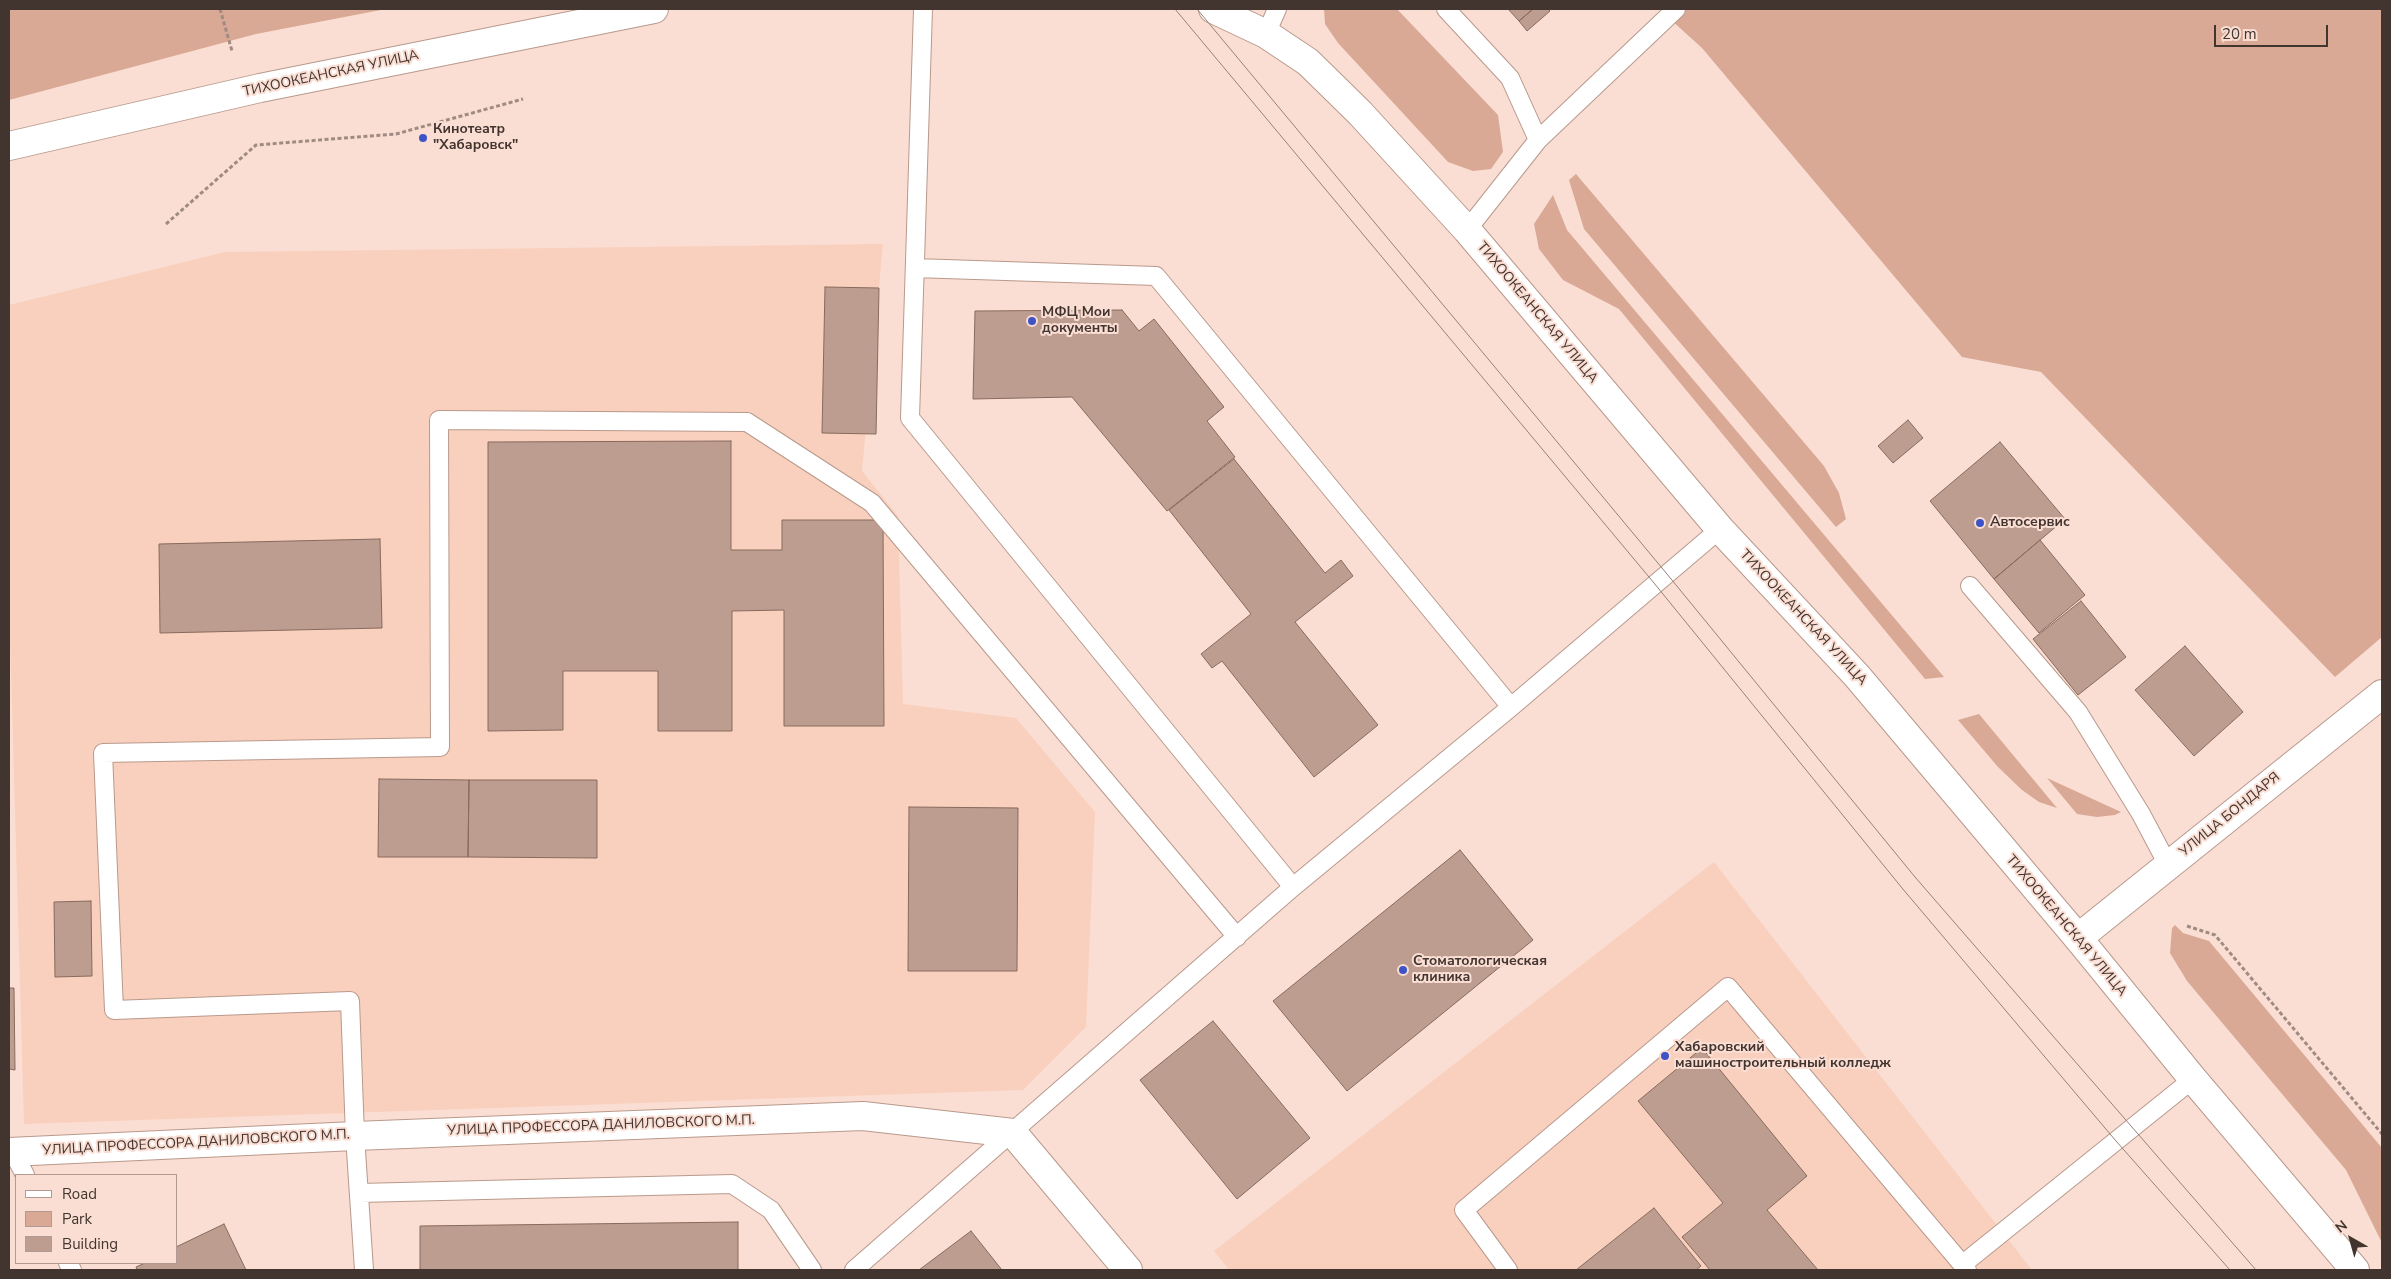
<!DOCTYPE html>
<html>
<head>
<meta charset="utf-8">
<style>
  body { margin:0 }
  #map { position:relative; width:2391px; height:1279px; overflow:hidden; background:#faded3; font-family:"Nunito Sans",sans-serif }
  canvas { display:block }
  .frame { position:absolute; inset:0; border:10px solid #42342f; pointer-events:none }
  .legend { position:absolute; left:15px; top:1174px; width:162px; height:90px; box-sizing:border-box; background:#faded3; border:1px solid #b09a91; margin:0; padding:6px 9px; list-style:none; font-size:15px; color:#42342f }
  .legend li { display:flex; align-items:center; gap:10px; height:25px }
  .legend b { width:25px; border:1px solid #b09a91 }
  .north { position:absolute; left:2326px; top:1214px; width:50px; height:50px; -webkit-text-stroke:4px #faded3; paint-order:stroke; rotate:322deg; font-size:14px; font-weight:700; line-height:20px; text-align:center; color:#42342f }
  .north::after { content:''; display:block; margin:auto; width:18px; height:22px; background:#42342f; clip-path:polygon(50% 0,100% 100%,50% 72%,0 100%) }
  .scale { position:absolute; left:2214px; top:25px; width:114px; height:22px; box-sizing:border-box; border:2px solid #42342f; border-top:0; padding-left:6px; font-size:15px; line-height:18px; white-space:nowrap; color:#42342f; -webkit-text-stroke:4px #faded3; paint-order:stroke }
</style>
</head>
<body>
<div id="map">
<canvas width="2391" height="1279"></canvas>
<div class="frame"></div>
<ul class="legend">
<li><b style="height:6px;background:#fff"></b>Road</li>
<li><b style="height:14px;background:#d9a995"></b>Park</li>
<li><b style="height:14px;background:#bd9d8f"></b>Building</li>
</ul>
<div class="north">N</div>
<div class="scale">20 m</div>
</div>
<script>
const c = document.querySelector('canvas').getContext('2d');
c.lineJoin = 'round';
function paint(path, color) {
  c.fillStyle = color;
  c.fill(path, 'evenodd');
}
function toPath(rows) {
  const path = new Path2D();
  for (const r of rows) {
    path.moveTo(r[0], r[1]);
    for (let i = 2; i < r.length; i += 2) path.lineTo(r[i], r[i + 1]);
  }
  return path;
}
function stroke(path, color, width, dash) {
  c.strokeStyle = color;
  c.lineWidth = width;
  c.lineCap = dash ? 'butt' : 'round';
  c.setLineDash(dash || []);
  c.stroke(path);
}
function write(font, color, halo, rows, align = 'center') {
  c.font = font + ' "Nunito Sans",sans-serif';
  c.lineWidth = 4;
  c.setLineDash([]);
  c.textBaseline = 'middle';
  c.strokeStyle = halo;
  c.fillStyle = color;
  for (const [text, x, y, turn = 0] of rows) {
    c.save();
    c.translate(x, y);
    c.rotate((+turn || 0) * Math.PI / 180);
    c.textAlign = isNaN(turn) ? turn : align;
    if (halo) c.strokeText(text, 0, 0);
    c.fillText(text, 0, 0);
    c.restore();
  }
}
const built = toPath([
  [883,244,862,471,898,516,903,704,1016,718,1095,812,1086,1027,1023,1090,24,1124,9,603,9,305,225,252],
  [1714,862,2032,1270,1229,1270,1214,1251]
]);
const green = toPath([
  [9,9,386,9,256,34,9,100],
  [1324,9,1397,9,1498,115,1503,152,1491,169,1473,171,1448,162,1338,43,1325,24],
  [1659,9,2382,9,2382,637,2335,677,2041,372,1962,357,1702,48],
  [1576,174,1824,466,1839,493,1846,519,1836,527,1584,229,1569,180],
  [1553,195,1567,230,1944,677,1925,679,1619,309,1563,280,1539,249,1534,224],
  [1979,714,2057,808,2039,802,2022,790,1998,767,1958,720],
  [2047,778,2121,812,2115,815,2097,817,2077,814],
  [2175,925,2183,933,2209,941,2382,1148,2382,1243,2346,1170,2187,981,2170,953,2172,928]
]);
const building = toPath([
  [1508,9,1533,9,1519,21,1508,9],
  [1533,9,1548,9,1550,11,1527,31,1519,21,1533,9],
  [825,287,879,288,876,434,822,433,825,287],
  [1122,310,1139,331,1154,319,1224,407,1207,421,1235,457,1167,511,1072,397,973,399,975,311,1122,310],
  [1908,420,1923,438,1893,463,1878,446,1908,420],
  [731,441,731,550,782,550,782,520,883,520,884,726,784,726,784,610,732,611,732,731,658,731,658,671,563,671,563,730,488,731,488,442,731,441],
  [2000,442,2065,519,1994,579,1930,501,2000,442],
  [1234,459,1325,573,1341,560,1353,576,1295,622,1378,725,1314,777,1222,661,1212,668,1201,654,1251,614,1169,510,1234,459],
  [380,539,382,628,160,633,159,544,380,539],
  [2040,540,2085,595,2039,633,1994,579,2040,540],
  [2081,601,2126,657,2078,695,2033,639,2081,601],
  [2185,646,2243,712,2194,756,2135,690,2185,646],
  [379,779,469,780,468,857,378,857,379,779],
  [469,780,597,780,597,858,468,857,469,780],
  [909,807,1018,808,1017,971,908,971,909,807],
  [1460,850,1533,940,1347,1091,1273,1001,1460,850],
  [91,901,92,976,55,977,54,902,91,901],
  [9,988,14,988,15,1070,9,1069,9,988],
  [1213,1021,1310,1138,1237,1199,1140,1080,1213,1021],
  [1702,1048,1807,1176,1767,1210,1818,1270,1710,1270,1682,1237,1723,1203,1638,1101,1702,1048],
  [1654,1208,1701,1266,1696,1270,1576,1270,1654,1208],
  [738,1222,738,1270,420,1270,420,1226,738,1222],
  [224,1224,246,1270,137,1270,136,1267,145,1263,176,1263,176,1247,224,1224],
  [971,1231,1002,1270,919,1270,971,1231]
]);
const path = toPath([
  [220,9,232,51],
  [166,224,256,145,396,134,523,99],
  [2187,926,2215,935,2382,1134]
]);
const service = toPath([
  [923,9,910,418,1293,887],
  [1446,9,1510,78,1538,140,1467,230],
  [1266,34,1277,9],
  [1538,140,1676,9],
  [915,268,1156,276,1511,707],
  [1970,586,2078,712,2141,814,2168,865],
  [13,1152,25,1175],
  [359,1193,732,1184,771,1210,812,1270],
  [68,1263,72,1270],
  [1963,1264,2193,1079],
  [364,1270,355,1136,350,1001,114,1010,103,753,440,747,439,420,747,422,872,503,1237,937],
  [854,1270,1293,887,1511,707,1720,529],
  [1508,1270,1464,1210,1728,987,1967,1270]
]);
const minor = toPath([
  [9,1152,355,1136,863,1116,1013,1133,1128,1270]
]);
const secondary = toPath([
  [2078,938,2382,694]
]);
const primary = toPath([
  [1213,9,1266,34,1308,62,1360,113,1467,230,1720,529,1857,676,2078,938,2193,1079,2355,1270],
  [9,146,260,88,654,9]
]);
const tram = toPath([
  [1175,9,1654,583,1902,888,2116,1141,2230,1270],
  [1197,9,1667,574,1915,877,2256,1270]
]);
const markers = [
  [423,138,5,"#3e53c6"],
  [1032,321,5,"#3e53c6"],
  [1980,523,5,"#3e53c6"],
  [1403,970,5,"#3e53c6"],
  [1665,1056,5,"#3e53c6"]
];
const streetNames = [
  ["ТИХООКЕАНСКАЯ УЛИЦА",331,74,-12],
  ["ТИХООКЕАНСКАЯ УЛИЦА",1537,313,50],
  ["ТИХООКЕАНСКАЯ УЛИЦА",1803,618,47],
  ["УЛИЦА БОНДАРЯ",2230,815,-39],
  ["ТИХООКЕАНСКАЯ УЛИЦА",2066,926,50],
  ["УЛИЦА ПРОФЕССОРА ДАНИЛОВСКОГО М.П.",601,1126,-2],
  ["УЛИЦА ПРОФЕССОРА ДАНИЛОВСКОГО М.П.",196,1143,-3]
];
const poiNames = [
  ["Кинотеатр",433,130],
  ["\"Хабаровск\"",433,146],
  ["МФЦ Мои",1042,313],
  ["документы",1042,329],
  ["Автосервис",1990,523],
  ["Стоматологическая",1413,962],
  ["клиника",1413,978],
  ["Хабаровский",1675,1048],
  ["машиностроительный колледж",1675,1064]
];
paint(built, '#f9d0be');
paint(green, '#d9a995');
paint(building, '#bd9d8f');
stroke(building, '#886a5d', 1);
stroke(service, '#b9998c', 20);
stroke(minor, '#b9998c', 30);
stroke(secondary, '#b9998c', 30);
stroke(primary, '#b9998c', 30);
stroke(path, '#a08b83', 3, [4, 2.5]);
stroke(service, '#fff', 18);
stroke(minor, '#fff', 28);
stroke(secondary, '#fff', 28);
stroke(primary, '#fff', 28);
stroke(tram, '#958179', 1);
for (const [x, y, r, color] of markers) {
  const dot = new Path2D();
  dot.arc(x, y, r, 0, 2 * Math.PI);
  c.fillStyle = color;
  c.fill(dot);
  stroke(dot, '#faded3', 2);
}
write('14px', '#42342f', '#faded3', streetNames);
write('bold 14px', '#42342f', '#faded3', poiNames, 'left');
</script>
</body>
</html>
